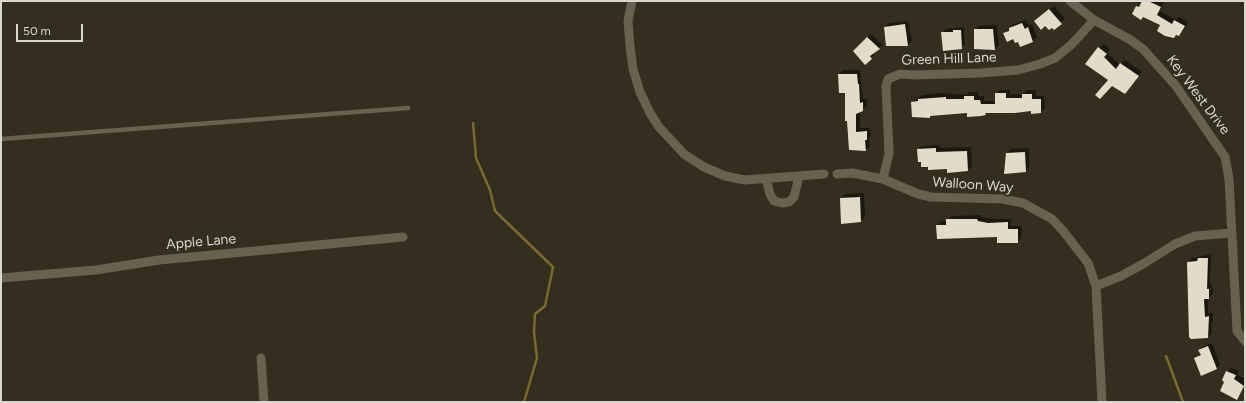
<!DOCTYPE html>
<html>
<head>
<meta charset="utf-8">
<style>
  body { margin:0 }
  #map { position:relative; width:1246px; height:403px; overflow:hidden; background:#332e1e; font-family:Figtree,sans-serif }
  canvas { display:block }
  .frame { position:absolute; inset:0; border:2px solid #dad7cd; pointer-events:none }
  .scale { position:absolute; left:16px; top:24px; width:67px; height:18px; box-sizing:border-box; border:2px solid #dad7cd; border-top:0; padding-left:5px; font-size:12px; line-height:14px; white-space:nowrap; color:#dad7cd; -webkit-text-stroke:3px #332e1e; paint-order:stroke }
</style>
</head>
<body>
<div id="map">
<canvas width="1246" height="403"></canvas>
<div class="frame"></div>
<div class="scale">50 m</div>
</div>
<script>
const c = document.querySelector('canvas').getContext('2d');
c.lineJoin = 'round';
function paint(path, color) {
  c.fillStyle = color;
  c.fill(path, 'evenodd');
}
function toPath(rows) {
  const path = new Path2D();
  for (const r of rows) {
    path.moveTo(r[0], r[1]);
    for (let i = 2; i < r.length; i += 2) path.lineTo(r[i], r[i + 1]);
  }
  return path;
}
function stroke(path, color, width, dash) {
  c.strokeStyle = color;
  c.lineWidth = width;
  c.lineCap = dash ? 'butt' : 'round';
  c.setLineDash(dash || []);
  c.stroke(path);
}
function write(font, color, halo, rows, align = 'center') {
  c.font = font + ' Figtree,sans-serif';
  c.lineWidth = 4;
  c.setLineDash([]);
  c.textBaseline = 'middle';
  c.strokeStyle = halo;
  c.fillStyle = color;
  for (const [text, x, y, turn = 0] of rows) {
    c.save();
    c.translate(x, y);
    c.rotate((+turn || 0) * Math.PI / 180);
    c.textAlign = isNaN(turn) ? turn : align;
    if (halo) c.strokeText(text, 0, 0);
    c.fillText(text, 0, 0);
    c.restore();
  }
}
const shadow = toPath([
  [1144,1,1159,1,1164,3,1160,11,1176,20,1179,17,1188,22,1183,31,1174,37,1162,24,1137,7],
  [1054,6,1065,19,1052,27,1040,17],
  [1026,20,1029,26,1032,24,1037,37,1033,41,1021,46,1019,41,1004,33,1014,24],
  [908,21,912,41,908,45,885,27,889,23],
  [997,25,999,45,995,49,975,48,975,30,979,26],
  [964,27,965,44,961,48,942,33,946,29],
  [871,34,883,45,874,52,875,54,865,64,854,51],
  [1103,44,1110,49,1107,53,1120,65,1125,60,1142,72,1129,88,1109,80,1087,64],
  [843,70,860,70,863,99,867,99,867,106,860,111,860,128,870,128,871,135,869,138,870,146,866,150,850,149,846,92,839,74],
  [1000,90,1010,90,1010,94,1023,95,1027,90,1036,90,1036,96,1044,96,1045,108,1041,112,1032,110,987,112,985,114,968,112,932,115,929,117,912,102,923,95,940,93,967,95,969,92,978,92,978,96,984,96,984,101,996,101,996,94],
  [940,145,940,148,971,147,972,166,968,170,958,170,956,172,948,172,948,168,929,166,918,150,922,146],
  [1029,148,1029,167,1025,171,1007,153,1011,149],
  [864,193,865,217,861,221,841,198,845,194],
  [981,215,981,217,992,219,1011,219,1011,226,1022,226,1021,238,1017,242,998,236,937,225,941,221,947,221,951,216],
  [1211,254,1210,285,1212,285,1213,294,1208,298,1208,313,1213,313,1213,321,1211,324,1212,333,1208,337,1188,262,1192,258],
  [1212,343,1220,365,1216,368,1195,359,1201,354,1200,350,1204,346],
  [1231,368,1239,371,1237,375,1245,379,1245,385,1237,398,1226,381,1227,372]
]);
const stream = toPath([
  [473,123,476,158,490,190,495,211,553,267,545,306,535,314,534,332,537,358,524,402],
  [1166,356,1183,402]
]);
const building = toPath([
  [1142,1,1148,1,1161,7,1157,15,1172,24,1174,20,1185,26,1179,36,1176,35,1174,38,1165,36,1157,31,1160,25,1143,17,1141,20,1132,14,1136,6,1139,7],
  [1049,9,1062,24,1054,30,1052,28,1049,30,1045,26,1041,30,1034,21],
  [1022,23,1025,29,1028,27,1033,42,1020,47,1018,42,1015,43,1013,39,1007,42,1003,33,1009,31,1009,28],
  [905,24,908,46,886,46,884,27],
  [974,29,993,29,995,50,974,49],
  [953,30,961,30,962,49,943,51,941,32,953,32],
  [867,37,880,49,870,56,872,59,865,65,853,51],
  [1098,47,1107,54,1104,57,1116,69,1120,63,1139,76,1125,94,1112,86,1100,99,1095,95,1108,80,1085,64],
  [838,74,857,74,858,84,859,84,860,103,863,102,863,111,856,114,856,132,867,131,867,140,865,140,866,151,849,150,847,121,845,121,845,93,839,93],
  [995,93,1006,93,1006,98,1022,98,1022,94,1032,94,1032,99,1041,99,1041,113,1031,114,1031,111,1015,113,985,113,986,115,981,116,967,117,967,113,930,116,930,118,912,117,911,102,918,101,918,99,946,97,946,99,964,99,964,96,974,96,974,100,980,100,981,104,995,104],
  [936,148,936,152,967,151,968,171,947,173,947,169,928,170,928,167,921,167,921,162,918,162,917,149],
  [1025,152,1026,172,1004,174,1006,153],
  [860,197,861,222,841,224,840,198],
  [946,219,977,219,978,221,988,223,1008,222,1008,229,1018,229,1018,243,997,243,997,237,937,239,936,225,946,225],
  [1198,258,1208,258,1207,289,1209,289,1209,299,1204,299,1205,317,1209,316,1208,338,1191,339,1189,337,1187,262,1197,261],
  [1208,346,1217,369,1201,376,1194,358,1201,355,1198,350],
  [1226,371,1236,375,1234,379,1244,386,1237,400,1220,391,1224,382,1222,380]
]);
const lane = toPath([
  [1,139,408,108]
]);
const street = toPath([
  [632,1,628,21,630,46,633,69,640,92,650,113,659,127,684,154,704,167,725,176,745,180,824,174],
  [1070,1,1094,20,1129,39,1143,49,1176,86,1225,157,1229,179,1237,331,1245,341],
  [837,174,852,173,883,179,918,194,931,197,1002,199,1023,203,1052,219,1064,232,1088,263,1096,286,1102,402],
  [766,179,770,194,774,201,782,203,789,202,794,197,799,177],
  [883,179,889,153,886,86,888,79,900,74,916,75,980,73,1018,70,1040,64,1055,58,1071,45,1094,20],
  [1,278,96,270,159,260,403,237],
  [1096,286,1121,276,1143,264,1175,244,1195,236,1231,233],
  [261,358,264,402]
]);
const streetNames = [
  ["Green Hill Lane",949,59,-2],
  ["Key West Drive",1198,95,53],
  ["Walloon Way",973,185,4],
  ["Apple Lane",201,242,-5]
];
paint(shadow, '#0007');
stroke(stream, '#7b6933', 2.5);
paint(building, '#e2dbc7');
stroke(lane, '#676150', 4.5);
stroke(street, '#676150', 9);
write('14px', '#dad7cd', '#332e1e', streetNames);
</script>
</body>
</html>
